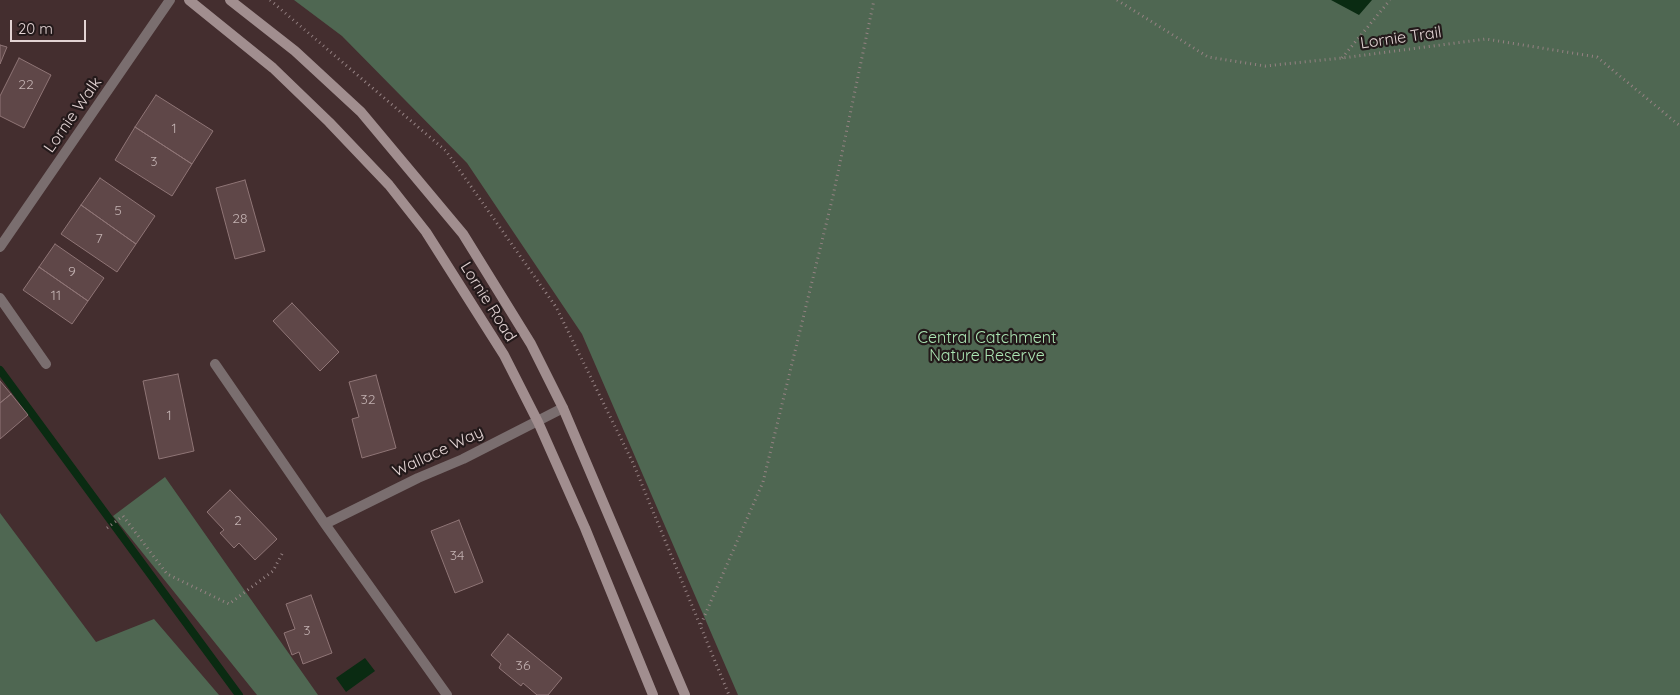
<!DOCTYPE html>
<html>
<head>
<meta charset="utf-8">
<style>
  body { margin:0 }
  #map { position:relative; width:1680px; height:695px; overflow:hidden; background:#442e2f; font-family:Quicksand,sans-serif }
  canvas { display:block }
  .scale { position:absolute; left:10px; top:20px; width:76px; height:22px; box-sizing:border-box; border:2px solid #e2d3d3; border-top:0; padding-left:6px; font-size:15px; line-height:18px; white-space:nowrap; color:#e2d3d3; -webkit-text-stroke:4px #23191a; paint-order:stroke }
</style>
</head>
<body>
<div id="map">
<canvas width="1680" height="695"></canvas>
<div class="scale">20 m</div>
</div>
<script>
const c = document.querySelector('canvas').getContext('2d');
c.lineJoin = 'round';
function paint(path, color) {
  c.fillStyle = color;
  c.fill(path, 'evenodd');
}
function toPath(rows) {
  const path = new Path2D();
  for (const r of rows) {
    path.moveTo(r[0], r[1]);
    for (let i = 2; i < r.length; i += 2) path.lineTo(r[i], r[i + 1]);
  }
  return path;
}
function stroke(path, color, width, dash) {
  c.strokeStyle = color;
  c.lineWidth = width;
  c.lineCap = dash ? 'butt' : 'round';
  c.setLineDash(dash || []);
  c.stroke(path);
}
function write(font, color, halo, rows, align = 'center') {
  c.font = font + ' Quicksand,sans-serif';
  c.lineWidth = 4.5;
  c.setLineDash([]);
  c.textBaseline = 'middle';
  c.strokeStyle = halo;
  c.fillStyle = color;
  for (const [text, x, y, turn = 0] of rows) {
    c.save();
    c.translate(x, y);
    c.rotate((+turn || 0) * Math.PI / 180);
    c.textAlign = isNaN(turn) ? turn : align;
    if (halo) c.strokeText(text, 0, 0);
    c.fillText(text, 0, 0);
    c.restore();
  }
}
const green = toPath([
  [294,0,1680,0,1680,695,738,695,582,334,467,163,342,36],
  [165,477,318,695,257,695,113,516],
  [0,513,96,642,154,619,219,695,0,695]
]);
const water = toPath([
  [1331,0,1372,0,1359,15],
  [365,658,375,671,346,692,336,678]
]);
const stream = toPath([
  [0,370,239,695]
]);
const building = toPath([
  [0,45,7,47,0,64,0,45],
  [19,58,51,75,24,128,0,116,0,96,19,58],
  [156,95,213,131,192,164,135,127,156,95],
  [135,127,192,164,172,196,115,160,135,127],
  [100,178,155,216,136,244,81,205,100,178],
  [245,180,265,251,235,259,216,188,245,180],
  [81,205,136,244,117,272,61,234,81,205],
  [55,244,104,278,88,301,39,267,55,244],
  [39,267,88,301,72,324,23,290,39,267],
  [292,303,339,352,320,371,273,321,292,303],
  [178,374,194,451,159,459,143,381,178,374],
  [376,375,396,448,362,458,352,419,359,417,349,382,376,375],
  [0,381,11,394,0,403,0,381],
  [11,394,28,415,0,439,0,403,11,394],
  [230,490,277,539,255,560,239,543,234,548,220,533,224,530,207,512,230,490],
  [459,520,483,582,455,593,431,531,459,520],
  [311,595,332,653,303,664,299,652,292,655,284,633,295,629,286,604,311,595],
  [508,634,562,678,548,695,537,695,523,683,521,686,499,668,501,664,491,655,508,634]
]);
const path = toPath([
  [270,0,446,151,556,307,633,463,729,695],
  [1117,0,1208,57,1265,66,1342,58,1486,39,1597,57,1680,126],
  [1342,58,1390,0],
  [107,528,123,516,167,574,229,604,273,571,283,552],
  [701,624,763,482,833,196,874,0]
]);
const street = toPath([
  [0,247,170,0],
  [0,298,46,364],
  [215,364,325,524,447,695],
  [325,524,418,478,463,459,563,408]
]);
const secondary = toPath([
  [189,0,273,68,329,122,389,185,426,232,504,355,538,422,585,528,653,695],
  [230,0,295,51,361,112,463,234,531,344,563,408,685,695]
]);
const numberNames = [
  ["22",26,85],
  ["1",174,129],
  ["3",154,162],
  ["5",118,211],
  ["28",240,219],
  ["7",99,239],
  ["9",72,272],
  ["11",56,296],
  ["32",368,400],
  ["1",169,416],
  ["2",238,521],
  ["34",457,556],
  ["3",307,631],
  ["36",523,666]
];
const streetNames = [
  ["Lornie Trail",1401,38,-8],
  ["Lornie Walk",73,115,-55],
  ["Lornie Road",488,302,58],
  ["Wallace Way",438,452,-25]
];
const parkNames = [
  ["Central Catchment",987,338],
  ["Nature Reserve",987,356]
];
paint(green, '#4f6752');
paint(water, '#0a2b12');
stroke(stream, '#0a2b12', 8);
paint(building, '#5f4748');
stroke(building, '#8f7576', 1);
stroke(path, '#958283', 3, [1, 4]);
stroke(street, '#7a6e6f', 10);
stroke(secondary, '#a18e8f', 10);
write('14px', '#c1b0b0', null, numberNames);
write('16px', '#e2d3d3', '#23191a', streetNames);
write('16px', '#abe5b3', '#23191a', parkNames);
</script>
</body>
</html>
